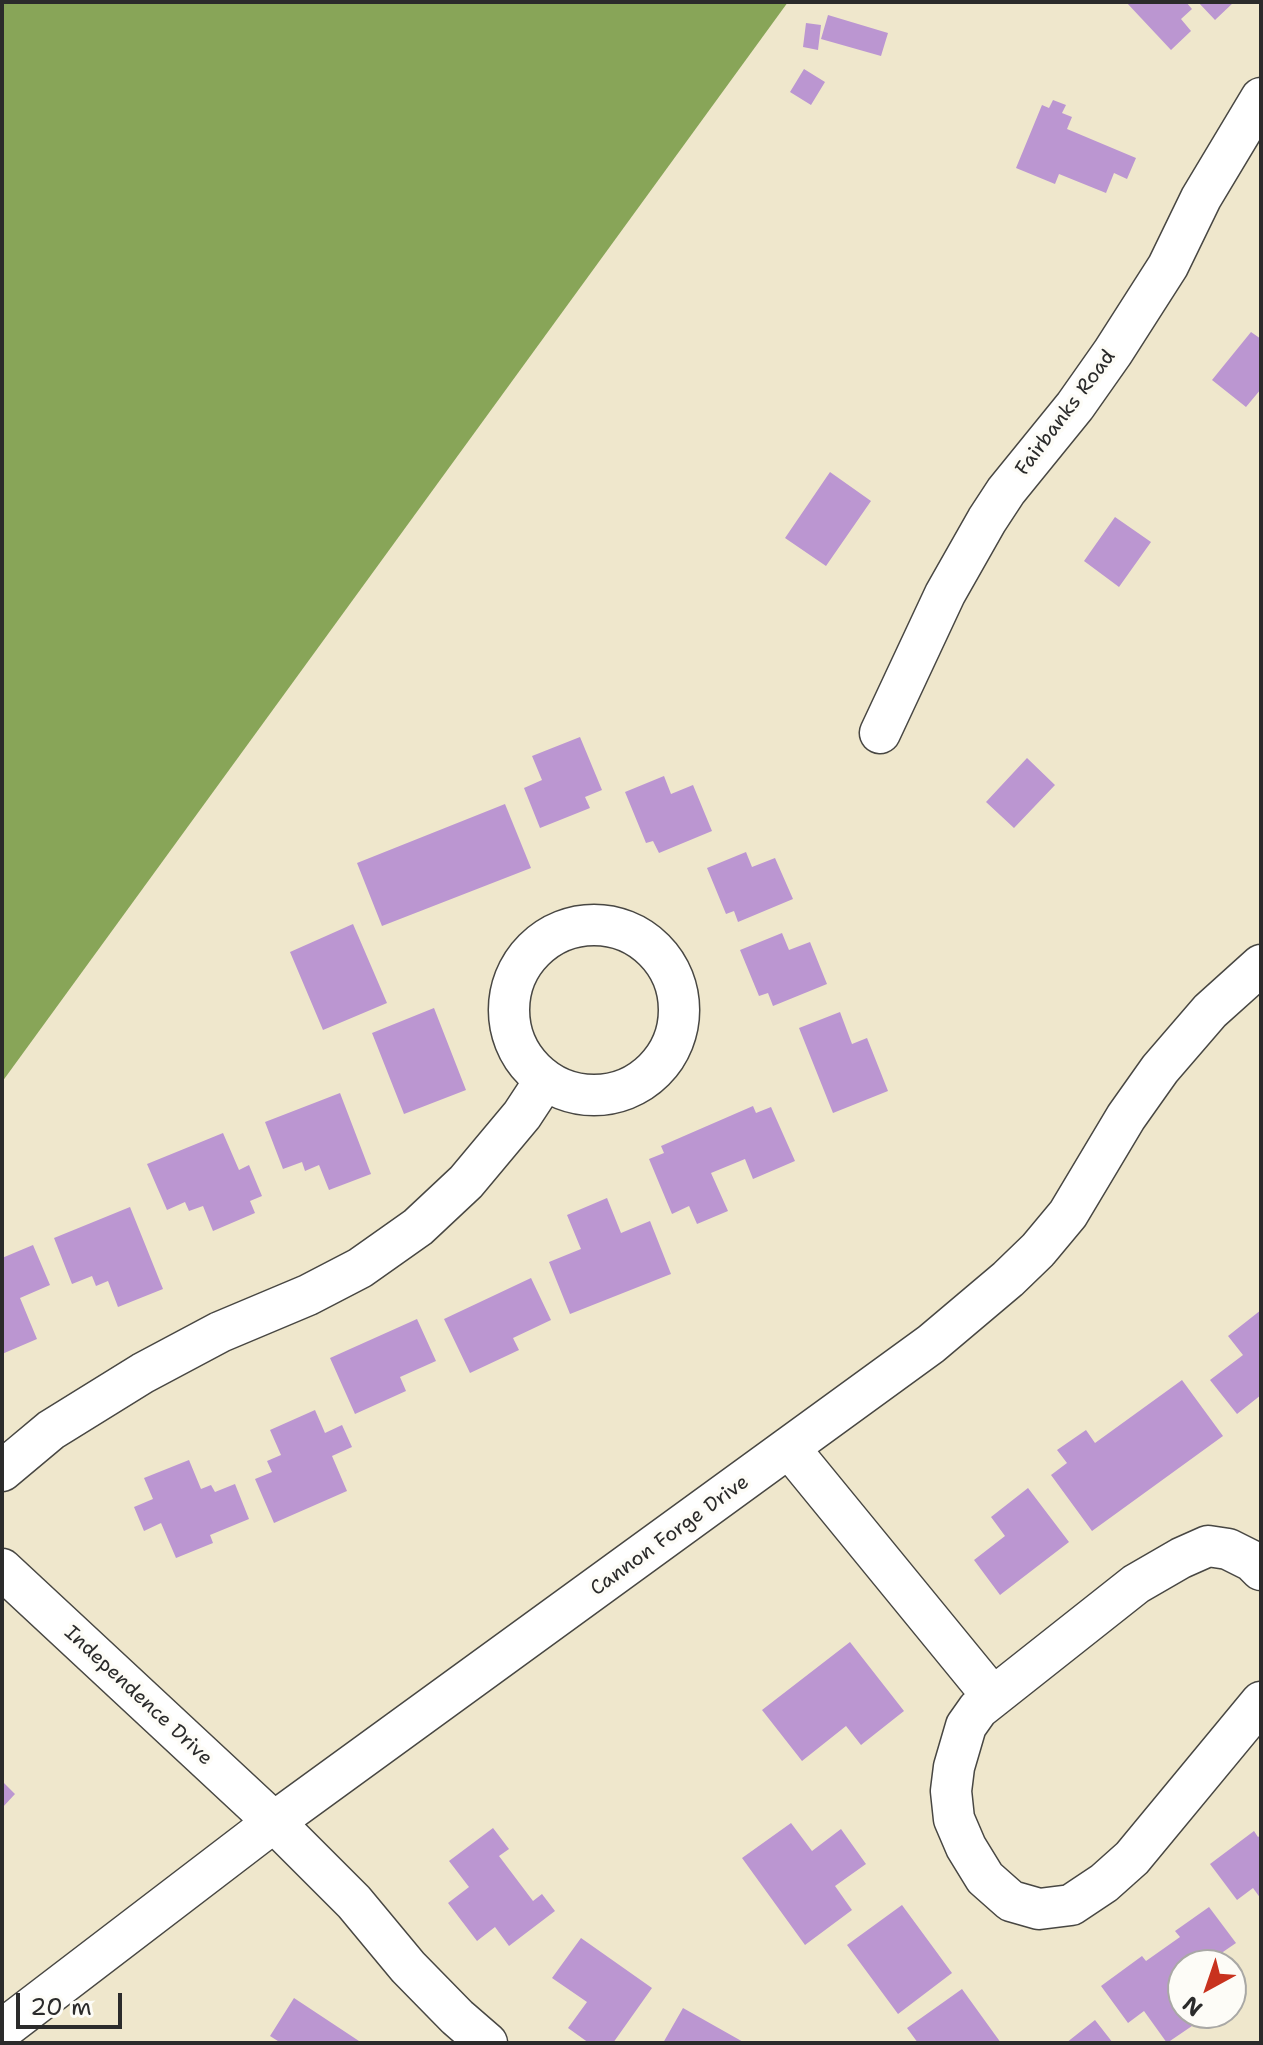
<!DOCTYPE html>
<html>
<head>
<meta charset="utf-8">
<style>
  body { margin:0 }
  #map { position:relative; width:1263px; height:2045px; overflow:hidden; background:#efe7cc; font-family:"Shantell Sans",sans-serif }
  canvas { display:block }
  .frame { position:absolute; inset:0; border:4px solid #2b2b2b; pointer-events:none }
  .north { position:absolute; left:1167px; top:1949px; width:80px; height:80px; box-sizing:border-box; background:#fdfcf7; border:2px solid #a9a8a5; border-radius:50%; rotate:220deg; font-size:22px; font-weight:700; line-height:32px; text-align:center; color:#2b2b2b }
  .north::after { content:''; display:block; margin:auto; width:28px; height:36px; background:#c8321e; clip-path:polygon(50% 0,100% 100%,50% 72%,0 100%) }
  .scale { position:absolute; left:16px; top:1993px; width:106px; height:36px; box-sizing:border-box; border:4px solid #2b2b2b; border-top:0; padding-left:10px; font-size:24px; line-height:28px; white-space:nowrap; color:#2b2b2b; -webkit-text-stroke:6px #fdfcf7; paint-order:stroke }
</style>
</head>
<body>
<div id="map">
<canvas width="1263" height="2045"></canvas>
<div class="frame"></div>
<div class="north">N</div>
<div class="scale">20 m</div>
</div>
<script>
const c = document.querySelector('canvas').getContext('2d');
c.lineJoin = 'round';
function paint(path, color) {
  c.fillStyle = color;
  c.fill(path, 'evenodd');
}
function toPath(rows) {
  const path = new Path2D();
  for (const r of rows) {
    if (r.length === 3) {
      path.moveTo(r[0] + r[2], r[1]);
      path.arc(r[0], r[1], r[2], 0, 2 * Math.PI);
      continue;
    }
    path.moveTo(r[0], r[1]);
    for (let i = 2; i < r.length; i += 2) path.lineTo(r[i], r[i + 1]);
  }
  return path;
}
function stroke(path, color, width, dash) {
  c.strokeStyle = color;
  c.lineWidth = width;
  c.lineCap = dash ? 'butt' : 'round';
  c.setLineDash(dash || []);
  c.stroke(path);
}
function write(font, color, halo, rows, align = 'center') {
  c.font = font + ' "Shantell Sans",sans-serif';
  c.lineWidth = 7;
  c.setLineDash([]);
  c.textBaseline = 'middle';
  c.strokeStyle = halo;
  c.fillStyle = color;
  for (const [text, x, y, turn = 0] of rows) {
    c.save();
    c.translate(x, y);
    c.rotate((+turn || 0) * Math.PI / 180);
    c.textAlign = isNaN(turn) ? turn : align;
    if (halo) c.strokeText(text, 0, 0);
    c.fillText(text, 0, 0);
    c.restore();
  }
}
const forest = toPath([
  [2,2,788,2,2,1082]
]);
const building = toPath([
  [1126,2,1186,2,1192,9,1181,19,1191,31,1171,50],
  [1198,2,1234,2,1215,20],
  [828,15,888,33,881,56,821,39],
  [806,23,821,25,818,50,803,47],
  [804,69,825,82,811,105,790,92],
  [1053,100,1066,105,1062,113,1072,117,1067,129,1136,158,1127,179,1114,173,1106,193,1059,174,1055,184,1016,168,1042,105,1049,108],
  [1251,332,1261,339,1261,389,1246,407,1212,380],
  [830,472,871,501,826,566,785,538],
  [1115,517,1151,542,1119,587,1084,561],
  [580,737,602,790,585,797,590,808,540,828,524,788,542,780,532,756],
  [1027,758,1055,785,1014,828,986,802],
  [664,776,671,794,693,785,712,831,659,853,653,841,646,843,625,792],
  [505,804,531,868,382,926,357,863],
  [746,852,752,867,775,858,793,899,738,922,734,911,726,914,707,868],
  [353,924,387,1003,323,1030,290,952],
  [782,933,789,950,810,942,827,984,773,1006,768,993,759,996,740,950],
  [434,1008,466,1090,404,1114,372,1033],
  [840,1012,852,1044,867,1038,888,1091,833,1113,799,1028],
  [340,1093,371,1174,329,1190,319,1165,305,1171,302,1162,283,1169,265,1122],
  [753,1106,756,1113,771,1107,795,1161,753,1179,745,1159,711,1173,728,1211,697,1224,689,1206,672,1214,649,1159,664,1153,661,1146],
  [223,1133,239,1170,249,1165,262,1196,250,1201,255,1213,213,1231,203,1206,189,1211,185,1202,167,1210,147,1164],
  [607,1198,621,1233,650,1221,671,1274,570,1314,549,1262,581,1249,567,1215],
  [130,1207,163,1289,118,1307,108,1281,96,1286,92,1276,72,1284,54,1238],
  [33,1245,50,1285,20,1298,37,1339,2,1354,2,1258],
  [531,1278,551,1320,513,1338,519,1350,470,1373,444,1319],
  [1261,1310,1261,1395,1237,1414,1210,1380,1243,1355,1228,1336],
  [417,1319,436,1361,400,1377,406,1391,355,1414,330,1358],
  [1182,1380,1223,1436,1092,1531,1051,1475,1067,1463,1057,1450,1086,1430,1095,1443],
  [315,1410,325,1433,342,1425,352,1447,332,1456,347,1491,274,1523,255,1479,272,1472,267,1461,281,1455,270,1430],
  [189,1460,201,1489,211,1485,215,1492,235,1484,249,1519,210,1535,213,1543,176,1558,161,1523,144,1531,134,1507,153,1499,144,1478],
  [1028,1488,1069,1542,1000,1595,974,1560,1005,1536,991,1517],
  [850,1642,904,1711,861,1745,846,1726,802,1761,762,1710],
  [2,1781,15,1794,2,1808],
  [791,1823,812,1851,841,1829,866,1864,835,1886,852,1910,805,1945,742,1858],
  [493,1828,509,1849,499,1856,533,1901,542,1894,555,1911,509,1946,495,1927,477,1941,448,1903,469,1887,449,1861],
  [1254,1831,1258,1837,1261,1835,1261,1899,1253,1888,1237,1900,1210,1864],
  [902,1905,952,1973,898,2014,847,1945],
  [1209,1907,1236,1943,1220,1954,1228,1965,1183,1965,1181,2011,1192,2026,1167,2043,1144,2011,1128,2023,1101,1986,1142,1956,1146,1961,1180,1937,1175,1931],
  [581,1938,652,1988,613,2043,589,2043,568,2028,587,2002,552,1978],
  [962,1989,1001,2043,918,2043,907,2028],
  [294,1998,362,2043,281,2043,270,2036],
  [683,2008,745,2043,663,2043],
  [1095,2020,1113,2043,1066,2043]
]);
const minor = toPath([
  [880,733,945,594,987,520,1006,491,1075,406,1113,352,1168,266,1201,198,1261,98],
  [594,1010,85],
  [790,1449,993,1697],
  [2,1471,51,1430,143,1373,220,1332,308,1295,360,1268,418,1227,466,1182,522,1115,545,1080],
  [2,1569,274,1822,354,1902,408,1967,457,2017,487,2043],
  [1261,1570,1252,1561,1228,1549,1208,1546,1181,1558,1136,1584,978,1709,966,1726,954,1767,951,1791,954,1819,966,1847,985,1878,1011,1901,1039,1909,1071,1905,1104,1883,1132,1858,1261,1702],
  [2,2030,274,1822,931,1344,1008,1279,1038,1250,1068,1214,1126,1117,1160,1069,1210,1011,1261,965]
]);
const streetNames = [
  ["Fairbanks Road",1066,413,-53],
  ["Cannon Forge Drive",670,1536,-36],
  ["Independence Drive",138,1696,43]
];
paint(forest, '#88a558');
paint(building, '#bb96d1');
stroke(minor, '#484743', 43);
stroke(minor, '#fff', 40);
write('20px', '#2b2b2b', '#fdfcf7', streetNames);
</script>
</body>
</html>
